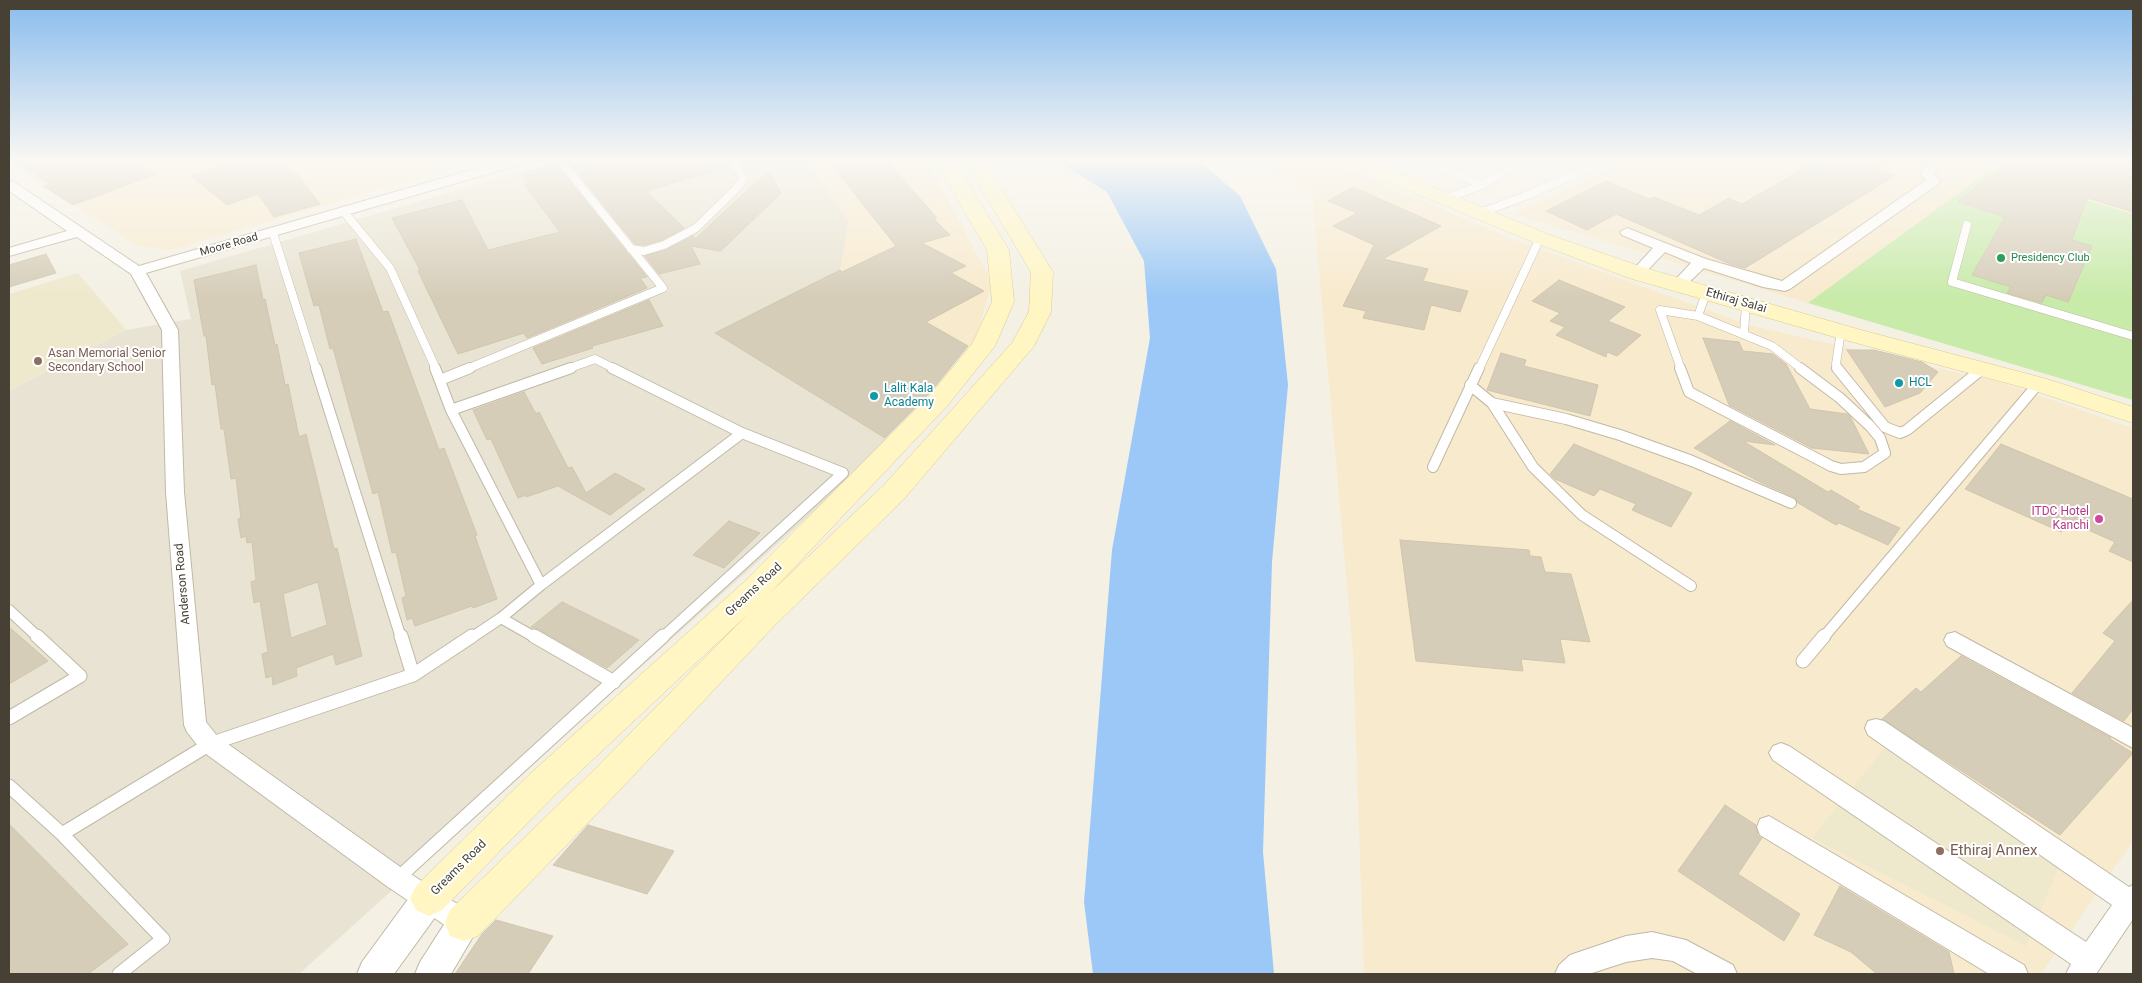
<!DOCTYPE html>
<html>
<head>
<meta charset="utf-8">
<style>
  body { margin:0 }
  #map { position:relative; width:2142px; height:983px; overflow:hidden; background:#f4f0e4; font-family:Roboto,sans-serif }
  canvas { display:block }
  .frame { position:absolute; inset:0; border:10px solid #464134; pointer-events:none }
</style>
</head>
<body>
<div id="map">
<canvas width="2142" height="983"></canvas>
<div class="frame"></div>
</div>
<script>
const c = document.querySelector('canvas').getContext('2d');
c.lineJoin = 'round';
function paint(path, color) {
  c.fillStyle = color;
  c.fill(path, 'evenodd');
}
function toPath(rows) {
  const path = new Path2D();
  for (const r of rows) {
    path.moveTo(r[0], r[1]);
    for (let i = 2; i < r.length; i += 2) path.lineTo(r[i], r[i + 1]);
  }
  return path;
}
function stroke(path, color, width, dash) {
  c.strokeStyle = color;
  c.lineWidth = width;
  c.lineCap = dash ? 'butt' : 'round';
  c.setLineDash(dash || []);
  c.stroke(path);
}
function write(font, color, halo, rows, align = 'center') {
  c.font = font + ' Roboto,sans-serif';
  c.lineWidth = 4;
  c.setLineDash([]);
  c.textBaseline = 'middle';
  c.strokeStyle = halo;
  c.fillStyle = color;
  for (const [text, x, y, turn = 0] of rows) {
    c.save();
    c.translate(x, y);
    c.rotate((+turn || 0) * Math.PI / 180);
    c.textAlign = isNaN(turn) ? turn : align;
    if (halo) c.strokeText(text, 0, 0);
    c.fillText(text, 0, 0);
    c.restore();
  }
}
const residential = toPath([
  [564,159,805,159,849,221,840,270,716,334,891,442,299,974,9,974,9,391,126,330,191,319,180,271]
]);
const commercial = toPath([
  [9,159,486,159,170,250,137,246,9,162],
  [805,159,927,159,992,283,973,349,840,270,849,221],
  [1257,159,1325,159,1515,240,1748,325,1999,382,2133,428,2133,841,2041,974,1364,974,1353,653,1312,192],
  [1629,159,2133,159,2133,214,1990,170,1808,303,1514,214]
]);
const education = toPath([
  [78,273,126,330,9,391,9,294],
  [1890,742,2060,863,2026,946,1812,838]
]);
const green = toPath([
  [1990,170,2133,214,2133,400,1808,303]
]);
const water = toPath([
  [1054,159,1197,159,1240,196,1276,269,1288,385,1272,562,1263,852,1274,974,1093,974,1084,902,1112,550,1150,338,1144,261,1107,192]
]);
const building = toPath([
  [12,159,128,159,156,174,73,205,43,186,50,184,12,159],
  [241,159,275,159,299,176,320,204,274,217,258,194,227,205,191,176,241,159],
  [584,159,726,159,729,166,646,191,684,228,662,240,644,245,635,244,570,163,584,159],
  [827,159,885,159,937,218,933,218,950,235,922,243,966,266,951,273,984,291,926,322,968,346,929,394,885,438,715,333,840,270,842,272,896,246,827,159],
  [1820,159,1892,159,1877,168,1896,175,1745,268,1730,264,1616,214,1587,230,1546,211,1606,181,1649,199,1654,197,1699,215,1729,198,1742,204,1820,159],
  [2011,159,2133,159,2133,212,2087,198,2072,240,2092,246,2068,302,2046,295,2042,303,2007,293,2011,287,1972,275,2005,217,1958,202,2011,159],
  [549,166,551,169,558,167,647,277,640,278,647,288,527,338,524,333,458,354,418,271,420,270,392,218,462,200,488,250,560,232,524,184,528,183,521,173,549,166],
  [768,171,781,193,725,247,720,251,691,246,700,264,659,274,645,256,666,250,693,236,695,239,768,171],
  [1353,187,1441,226,1383,259,1428,269,1423,281,1468,291,1460,312,1431,305,1424,330,1363,318,1366,311,1343,306,1374,245,1333,226,1357,213,1328,201,1353,187],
  [356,239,383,312,388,311,439,450,444,448,477,535,475,536,497,599,473,608,472,606,415,626,412,618,407,620,402,598,406,596,396,552,392,553,378,492,373,494,333,348,330,349,319,305,314,306,299,253,356,239],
  [46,254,56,273,9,287,9,265,46,254],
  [256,265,263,300,265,299,275,345,277,344,285,385,288,384,299,437,306,434,334,549,337,548,362,656,336,665,333,654,296,668,297,676,273,685,272,676,266,678,262,654,268,652,260,601,254,603,251,582,256,580,252,542,247,543,246,536,241,538,238,519,241,518,236,478,231,479,224,429,221,429,215,384,212,385,206,336,204,336,194,280,256,265],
  [318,582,327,625,291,638,283,594,318,582],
  [1559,280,1625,307,1608,321,1641,335,1617,356,1607,352,1606,357,1556,335,1565,327,1550,321,1560,313,1532,301,1559,280],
  [649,300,663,326,592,346,593,348,542,364,533,348,649,300],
  [1703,338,1739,342,1743,351,1773,354,1786,364,1810,409,1847,414,1850,416,1869,454,1812,448,1729,405,1703,338],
  [1847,350,1874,350,1922,362,1938,372,1920,393,1885,407,1847,350],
  [1501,353,1526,360,1524,366,1598,385,1590,416,1487,390,1501,353],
  [524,392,536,414,539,412,568,468,572,467,586,493,615,473,645,489,610,515,558,486,526,497,526,495,518,498,491,439,487,440,473,410,524,392],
  [1730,421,1775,445,1743,441,1828,492,1831,490,1860,507,1857,509,1900,528,1888,545,1839,523,1836,525,1798,503,1794,497,1762,483,1694,448,1730,421],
  [1574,444,1692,493,1671,527,1632,510,1636,504,1600,489,1594,496,1555,479,1550,474,1574,444],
  [2001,444,2133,499,2133,562,2109,551,2115,542,2068,521,2061,532,1965,489,2001,444],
  [729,521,760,533,724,568,693,555,729,521],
  [1400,540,1529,550,1530,556,1541,557,1545,572,1571,574,1590,642,1560,639,1565,663,1521,659,1523,671,1416,661,1400,540],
  [2133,600,2133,709,2124,721,2072,693,2115,641,2103,633,2133,600],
  [562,602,615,628,639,640,607,668,538,629,531,627,562,602],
  [9,627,48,661,9,684,9,627],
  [1961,656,2111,738,2110,739,2133,753,2060,835,1882,719,1916,688,1921,692,1961,656],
  [1725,805,1756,825,1758,836,1762,838,1738,874,1800,914,1784,941,1678,871,1725,805],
  [9,824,128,944,88,974,9,974,9,824],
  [588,825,674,851,647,894,553,865,588,825],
  [1840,886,1949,952,1954,974,1877,974,1851,952,1814,935,1840,886],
  [496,920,553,936,528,974,455,974,482,934,496,920]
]);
const serviceFar2 = toPath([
  [474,159,486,171],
  [1426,159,1482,185],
  [1447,198,1482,185,1526,159],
  [344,212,390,268,436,369],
  [1483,212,1528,195,1609,159],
  [1967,225,1952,282,2133,336],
  [273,233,316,369],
  [631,249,644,251,664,245,696,228,736,189,743,179,732,159],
  [1698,316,1706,293],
  [1744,333,1746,304],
  [467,369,663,288,559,159],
  [567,369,595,359,615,369],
  [1479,369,1540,238],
  [1681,369,1660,310,1698,316,1772,346,1802,369],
  [1838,369,1836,364,1841,331]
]);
const serviceFar1 = toPath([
  [316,368,401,638],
  [435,368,451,410,541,585],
  [612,368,742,433,843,473,662,638],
  [1680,368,1689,392,1831,466,1841,469,1864,467,1885,453,1880,438,1870,426,1840,398,1800,368],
  [1837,368,1885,427,1900,433,1907,430,1982,369],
  [440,380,470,368],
  [1470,385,1492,403,1533,467,1582,515,1691,586],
  [1492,403,1566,419,1620,435,1692,461,1791,503],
  [451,410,571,368],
  [1433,467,1479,368],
  [9,610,39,638],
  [501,618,536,638],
  [471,638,501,618,541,585,742,433],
  [1823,638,2038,384]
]);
const service = toPath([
  [401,636,413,675],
  [534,636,614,682],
  [1803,661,1824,636],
  [9,718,80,676,37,636],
  [9,786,62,834,163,939,119,974],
  [62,834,210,744,413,675,472,636],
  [397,879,663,636]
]);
const minor = toPath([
  [509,159,530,159,529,162,146,273,178,330,184,492,206,722,218,737,406,871,473,914,477,923,473,932,464,935,455,932,388,887,202,751,187,732,184,725,166,492,162,330,131,274,77,237,9,256,9,248,67,231,9,191,9,181,14,182,139,266,509,159],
  [1933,159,1947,159,1934,173,1940,181,1938,184,1790,289,1785,291,1763,287,1704,268,1683,288,1673,288,1670,285,1673,282,1691,263,1665,252,1642,276,1637,277,1630,273,1653,248,1622,235,1620,232,1627,228,1706,259,1782,281,1926,180,1920,173,1933,159],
  [1955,632,2133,728,2133,748,1947,646,1944,640,1947,634,1955,632],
  [1876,719,1884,721,2129,887,2133,885,2133,919,2096,974,2066,974,2071,964,1773,760,1769,753,1773,746,1781,743,1789,746,2086,942,2112,905,1868,735,1865,728,1868,721,1876,719],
  [1769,816,2024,965,2028,974,1989,974,1760,835,1757,827,1760,819,1769,816],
  [1652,932,1686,940,1733,965,1737,974,1697,974,1673,961,1652,958,1626,962,1589,974,1555,974,1559,965,1570,955,1626,936,1652,932]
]);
const tertiary = toPath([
  [429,883,441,887,445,898,441,909,394,974,357,974,362,962,417,887,429,883],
  [464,907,476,912,481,923,451,974,415,974,420,962,452,912,464,907]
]);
const secondary = toPath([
  [934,159,953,159,1009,250,1014,302,995,346,948,405,771,592,884,485,1012,343,1029,312,1031,272,970,170,961,159,981,159,985,163,1053,272,1051,312,1034,346,904,499,774,626,616,794,478,936,464,941,450,936,445,923,450,910,592,772,748,614,556,794,442,910,429,916,416,910,410,898,416,886,532,772,743,583,930,395,972,344,992,302,987,250,934,159],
  [1340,159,1366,159,1547,234,1645,268,1861,330,2047,379,2133,407,2133,423,2029,389,1845,340,1629,278,1533,242,1342,163,1340,159]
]);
const markers = [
  [2001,258,5,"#2e9e5b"],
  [38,361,5,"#8d6e63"],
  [1899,383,5,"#0f9aa8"],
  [874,396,5,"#0f9aa8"],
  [2099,519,5,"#d1479c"],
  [1940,851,5,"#8d6e63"]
];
const farStreetnames = [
  ["Moore Road",229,245,-16]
];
const farLeisurenames = [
  ["Presidency Club",2011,258]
];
const streetNames = [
  ["Ethiraj Salai",1736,301,16],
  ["Anderson Road",183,584,-95],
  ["Greams Road",754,590,-43],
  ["Greams Road",459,868,-45]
];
const educationNames = [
  ["Asan Memorial Senior",48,354],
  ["Secondary School",48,368]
];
const cultureNames = [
  ["HCL",1909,383],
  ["Lalit Kala",884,389],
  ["Academy",884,403]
];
const hotelNames = [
  ["ITDC Hotel",2089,512],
  ["Kanchi",2089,526]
];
const nearEducationnames = [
  ["Ethiraj Annex",1950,851]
];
paint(residential, '#e8e3d2');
paint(commercial, '#f8eacd');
paint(education, '#eee8cd');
paint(green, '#c8ebaa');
paint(water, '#9bc8f6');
paint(building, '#d6cdb9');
stroke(building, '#d1c6ac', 1);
stroke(serviceFar2, '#c0b9a6', 9);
stroke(serviceFar1, '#c0b9a6', 12);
stroke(service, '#c0b9a6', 15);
stroke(minor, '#c0b9a6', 2);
stroke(tertiary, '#c0b9a6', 2);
stroke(secondary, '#d7cb90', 1);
stroke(serviceFar2, '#fff', 8);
stroke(serviceFar1, '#fff', 10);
stroke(service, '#fff', 13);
paint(minor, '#fff');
paint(tertiary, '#fff');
paint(secondary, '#fff6c3');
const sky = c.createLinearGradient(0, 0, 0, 297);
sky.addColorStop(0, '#89bcee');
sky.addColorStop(0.54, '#faf8f3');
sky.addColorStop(1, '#faf8f300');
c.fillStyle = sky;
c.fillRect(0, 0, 2142, 297);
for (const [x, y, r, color] of markers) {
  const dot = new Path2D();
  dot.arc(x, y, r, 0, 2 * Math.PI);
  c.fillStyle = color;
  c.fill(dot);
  stroke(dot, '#fff', 2);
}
write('11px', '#464134', '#fff', farStreetnames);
write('11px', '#27864d', '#fff', farLeisurenames, 'left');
write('12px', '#464134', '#fff', streetNames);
write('12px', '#785e54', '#fff', educationNames, 'left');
write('12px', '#0d838f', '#fff', cultureNames, 'left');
write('12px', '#b23c85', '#fff', hotelNames, 'right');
write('15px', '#785e54', '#fff', nearEducationnames, 'left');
</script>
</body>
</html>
